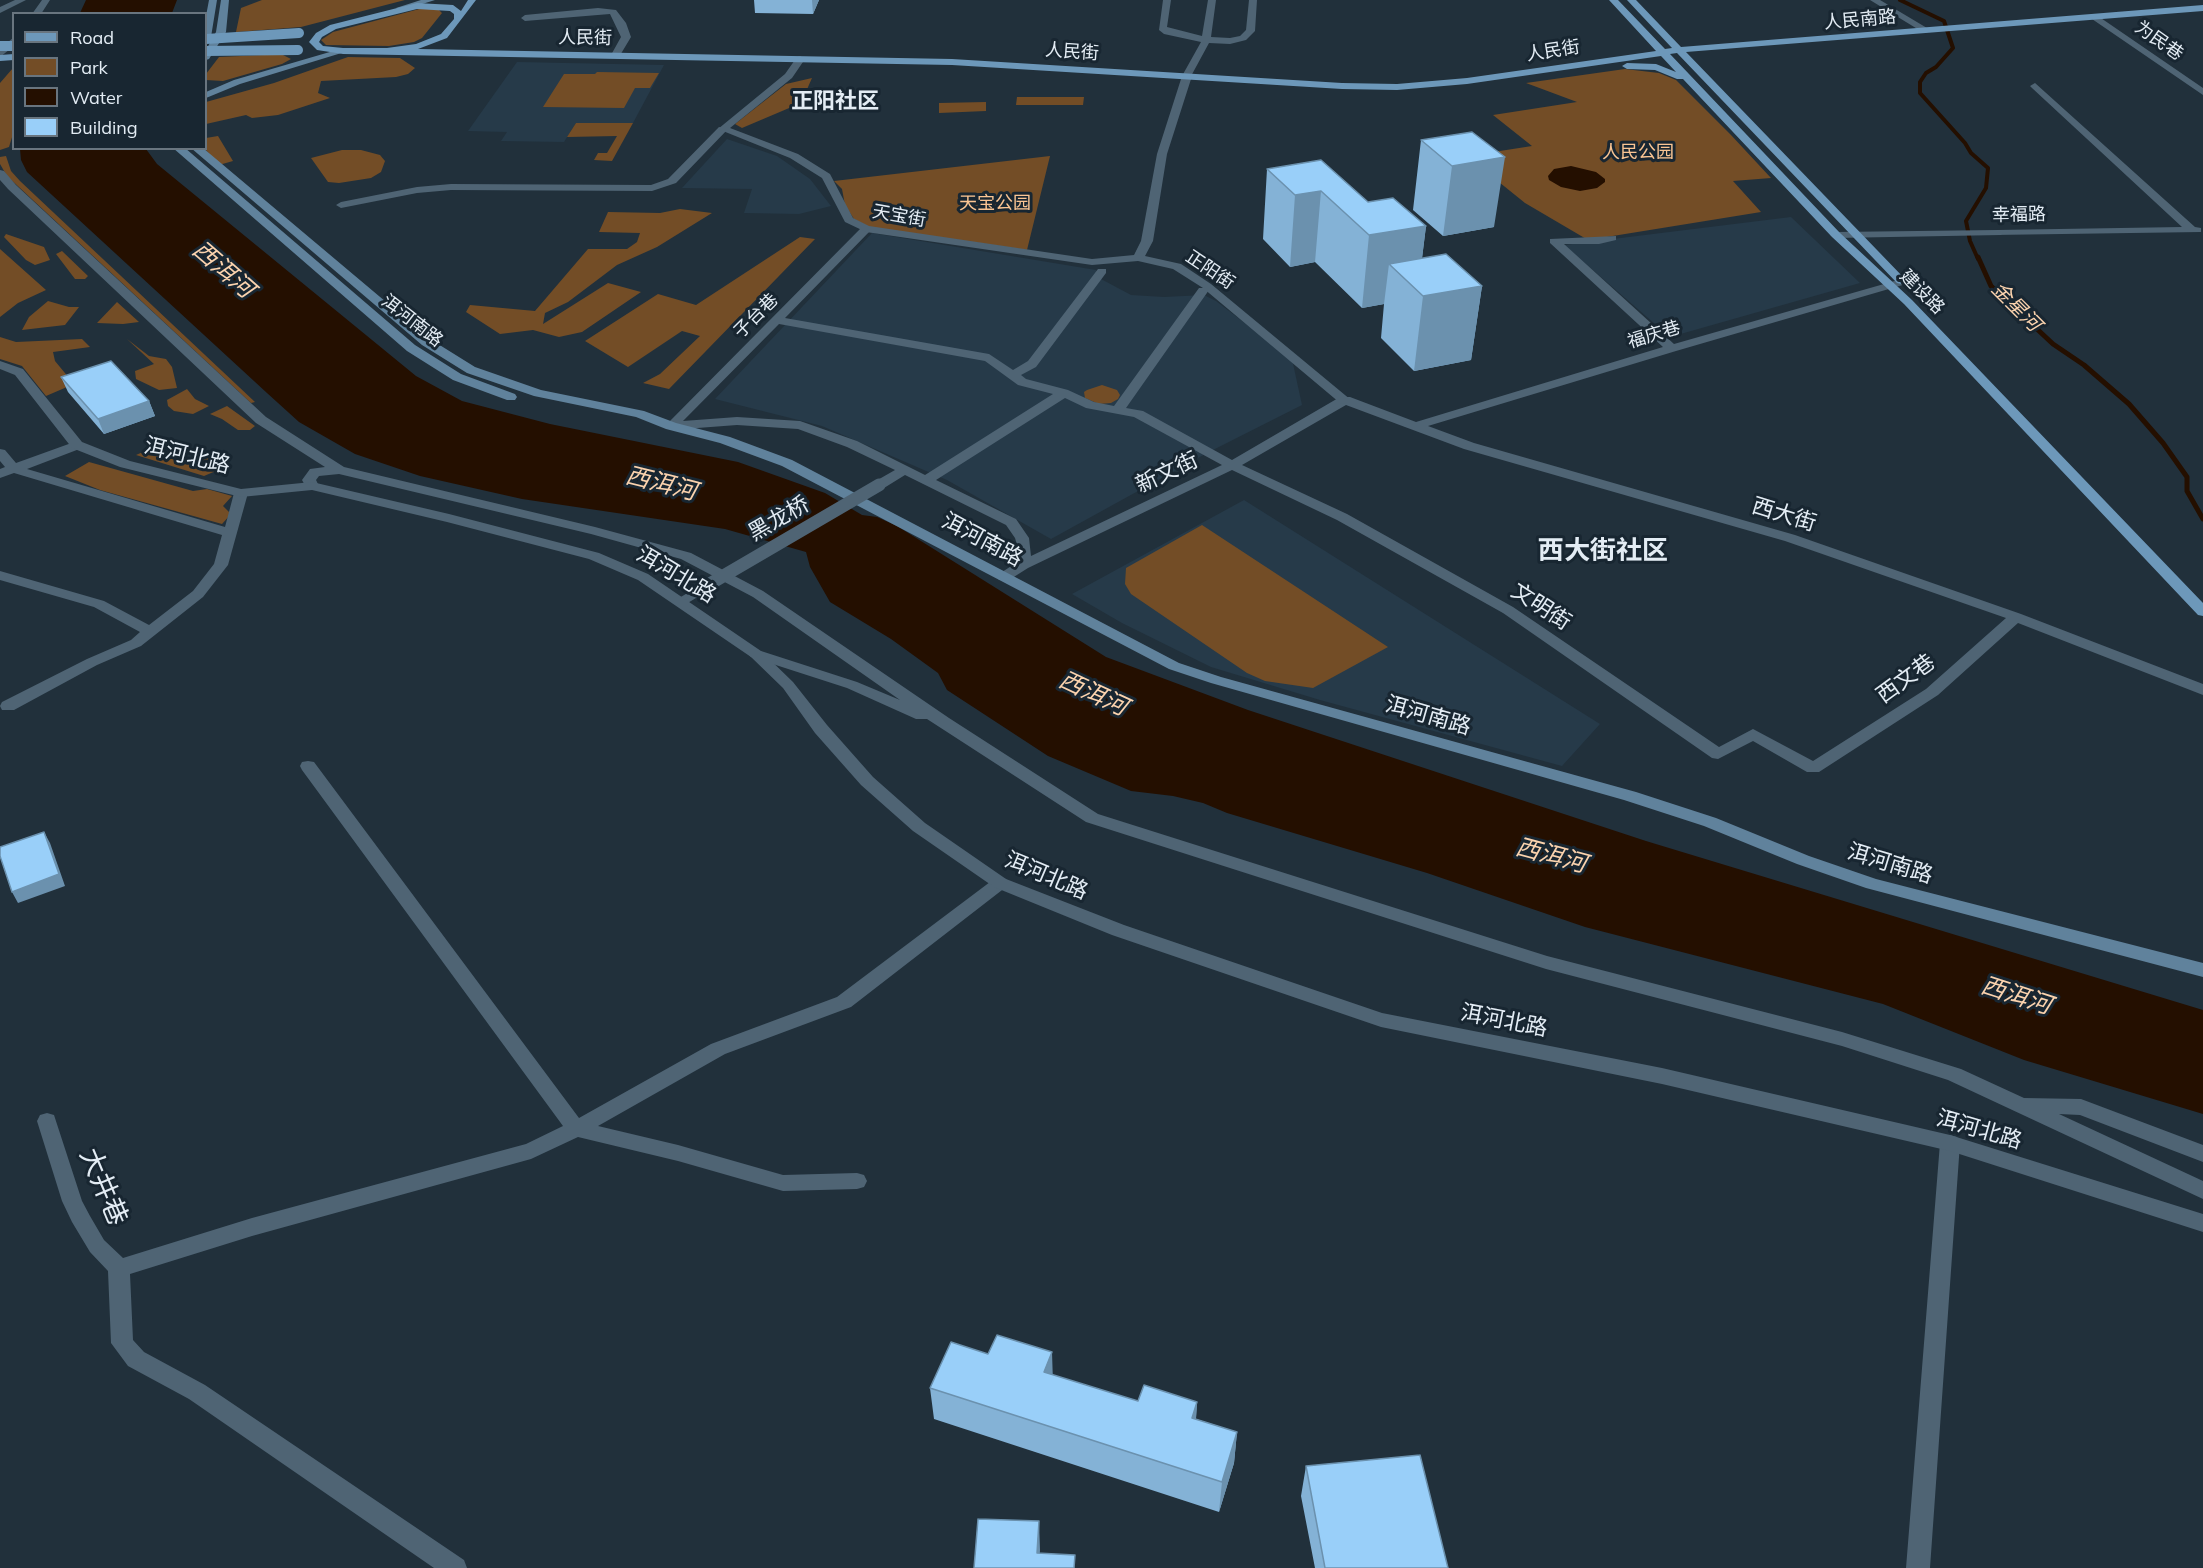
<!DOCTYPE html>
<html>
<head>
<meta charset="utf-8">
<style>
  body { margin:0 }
  #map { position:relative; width:2203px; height:1568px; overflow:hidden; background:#21303b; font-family:Mulish,sans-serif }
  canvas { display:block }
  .legend { position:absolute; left:12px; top:12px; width:195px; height:138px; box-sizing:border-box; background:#182631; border:2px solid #69757f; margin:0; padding:8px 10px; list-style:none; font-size:18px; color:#e3ecf4 }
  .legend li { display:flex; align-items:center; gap:12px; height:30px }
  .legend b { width:30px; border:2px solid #69757f }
</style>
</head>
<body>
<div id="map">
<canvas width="2203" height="1568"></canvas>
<ul class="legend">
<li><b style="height:8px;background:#6d98ba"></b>Road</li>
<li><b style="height:16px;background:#734d26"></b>Park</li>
<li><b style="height:16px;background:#240f00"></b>Water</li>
<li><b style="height:16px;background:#99cff9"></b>Building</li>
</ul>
</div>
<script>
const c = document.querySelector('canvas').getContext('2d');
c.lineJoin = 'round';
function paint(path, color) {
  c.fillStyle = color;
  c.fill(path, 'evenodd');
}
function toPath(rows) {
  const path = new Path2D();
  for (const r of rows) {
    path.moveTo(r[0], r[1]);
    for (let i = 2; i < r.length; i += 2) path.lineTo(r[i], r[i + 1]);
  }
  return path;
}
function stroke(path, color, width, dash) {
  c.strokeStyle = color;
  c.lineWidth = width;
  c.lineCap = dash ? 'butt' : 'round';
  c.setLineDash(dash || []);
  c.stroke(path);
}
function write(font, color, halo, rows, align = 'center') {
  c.font = font + ' Mulish,"Noto Sans SC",sans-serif';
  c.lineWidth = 6;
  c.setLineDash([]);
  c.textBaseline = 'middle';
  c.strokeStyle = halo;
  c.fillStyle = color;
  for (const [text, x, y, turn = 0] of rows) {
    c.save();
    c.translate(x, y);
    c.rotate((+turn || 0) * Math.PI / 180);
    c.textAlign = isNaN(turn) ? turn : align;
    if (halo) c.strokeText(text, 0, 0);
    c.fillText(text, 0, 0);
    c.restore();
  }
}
const built = toPath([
  [517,62,664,65,633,123,576,123,564,142,501,141,507,132,468,131],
  [727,139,777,156,810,179,831,206,799,214,744,213,752,189,682,188],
  [1791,217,1860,283,1670,337,1564,245],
  [872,233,1096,270,1101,279,1131,295,1164,297,1204,295,1216,301,1292,359,1302,405,1207,453,1051,539,947,480,822,426,715,399],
  [1244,500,1600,724,1562,766,1320,700,1211,667,1122,623,1072,594]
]);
const green = toPath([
  [262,0,405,0,301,27,236,32,241,8],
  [423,8,439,10,442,13,422,38,414,42,389,46,326,45,321,40,333,32],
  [264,55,283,55,291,59,282,64,223,81,206,80,206,74,219,57],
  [348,57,400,58,415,68,408,74,396,77,321,81,318,93,330,98,278,115,252,118,246,115,206,124,206,102,274,83],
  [13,68,13,134,9,147,0,150,0,83],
  [1625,69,1659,73,1676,80,1731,135,1771,178,1733,181,1761,212,1588,240,1525,203,1489,174,1487,153,1532,146,1493,115,1577,102,1526,83],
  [597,72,659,73,650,88,635,88,624,108,543,107,564,74,595,74],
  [812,78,801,103,742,128,735,124,786,84],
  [1017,97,1084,97,1083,105,1016,105],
  [986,102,986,111,939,113,939,103],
  [576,123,633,123,612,161,594,160,598,153,607,153,617,136,567,137],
  [218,136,233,161,219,165,205,149,206,138],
  [342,150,361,150,380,155,385,161,381,172,371,178,339,183,328,182,311,158],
  [6,156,11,171,20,181,255,402,251,403,7,176,0,164,0,157],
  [1050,156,1027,250,869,227,854,219,845,205,842,189,834,181],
  [680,209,712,213,657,247,617,265,568,302,545,313,543,324,608,283,641,292,582,332,559,337,533,330,500,334,466,312,470,305,535,311,588,249,627,249,637,242,640,233,599,232,608,212,660,213],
  [6,234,44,247,50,260,35,265,26,260,4,237],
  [800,237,815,239,669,389,643,383,660,374,700,336,682,331,628,367,585,341,658,294,696,305],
  [0,249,46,290,18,303,0,317],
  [62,251,88,276,85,279,75,279,56,254],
  [48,301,69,307,79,307,65,325,22,330,29,317],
  [117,302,139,322,123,324,97,323],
  [0,337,16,342,82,339,90,347,53,352,55,361,74,384,46,396,22,366,0,359],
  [127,339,149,356,166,359,172,367,177,388,159,390,136,379,135,371,154,364],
  [1102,385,1117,390,1120,395,1118,399,1111,403,1099,404,1085,398,1084,392,1087,390],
  [187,389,195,399,209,406,193,414,174,411,168,406,167,400],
  [227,406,255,426,250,430,238,430,222,419,210,414],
  [152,448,182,457,215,457,223,468,204,476,136,455],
  [89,462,193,491,207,489,232,496,223,506,231,514,222,524,100,490,65,476],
  [1202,525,1388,647,1313,688,1265,681,1247,673,1131,594,1125,584,1126,568]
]);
const water = toPath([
  [86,0,177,0,172,13,80,13],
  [20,149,146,149,157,164,416,376,462,401,550,424,738,462,825,493,862,515,877,517,897,526,1106,657,1248,710,1646,841,2203,1010,2203,1114,2024,1060,1883,1004,1585,927,1427,873,1227,813,1203,803,1173,796,1131,791,1048,756,947,690,938,673,891,639,830,602,810,567,806,552,725,529,522,499,420,476,355,454,299,422,267,393,27,172,21,160],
  [1571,166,1596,172,1605,179,1605,182,1597,188,1580,191,1561,187,1549,180,1548,176,1554,169]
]);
const streamFar1 = toPath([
  [1900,0,1944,21,1953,48,1936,67,1926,73,1920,82,1920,93,1965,143,1971,153,1988,168,1986,188,1966,221,1970,241,1978,259]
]);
const stream = toPath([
  [1978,257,1991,286,2053,344,2084,365,2129,404,2163,443,2187,477,2187,491,2203,519]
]);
const minor = toPath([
  [15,0,26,0,0,13,0,7,15,0],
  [1163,0,1171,0,1167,27,1202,36,1208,0,1216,0,1211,37,1230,38,1240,36,1246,30,1249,0,1257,0,1255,31,1246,40,1230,44,1209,43,1190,78,1184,78,1182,76,1201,42,1164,34,1159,30,1163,0],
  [1870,0,1880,0,1932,31,1924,33,1870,0],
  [598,8,616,10,626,23,631,37,619,57,611,55,621,37,610,14,525,21,521,18,525,15,598,8],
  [2095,14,2203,88,2203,95,2092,19,2091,17,2095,14],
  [2035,83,2195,227,2201,228,2201,232,1993,235,1991,233,1997,230,2182,227,2032,88,2030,86,2035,83],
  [719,127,728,129,676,183,652,191,451,190,417,193,341,208,336,205,341,202,417,187,451,184,651,185,668,179,719,127],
  [0,170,4,171,16,185,266,417,344,467,595,527,691,553,763,591,949,718,1098,814,1547,956,1842,1032,1961,1069,2024,1098,2081,1099,2203,1145,2203,1162,2080,1115,2059,1114,2203,1181,2203,1199,1948,1080,1842,1046,1546,969,1086,822,927,719,916,719,847,688,751,657,748,654,751,651,761,651,857,682,900,700,753,597,681,559,591,534,339,474,319,476,316,480,319,486,317,489,307,489,302,480,310,469,325,467,256,423,8,189,0,180,0,170],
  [866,226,872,229,870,231,785,318,989,354,1013,370,1028,361,1098,269,1106,269,1106,273,1036,367,1021,375,1026,379,1068,390,1094,402,1114,406,1199,288,1207,288,1209,290,1126,408,1143,411,1232,460,1340,397,1350,397,1416,422,1663,347,1550,243,1550,239,1616,236,1616,240,1599,244,1564,244,1674,344,1898,280,1906,280,1906,284,1676,351,1428,426,1474,443,1795,535,2021,614,2203,684,2203,695,2018,623,1938,695,1819,772,1807,772,1753,741,1718,759,1712,758,1503,613,1337,520,1232,470,1028,568,1009,580,999,580,997,577,999,574,1016,563,1018,548,1015,538,1006,525,905,475,884,488,874,488,872,485,874,482,895,470,847,447,798,429,737,425,671,430,665,426,862,227,866,226],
  [779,324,985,361,1018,385,1053,394,925,475,857,441,800,421,737,417,683,421,779,324],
  [1065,398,1086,408,1134,417,1222,465,1031,556,1029,538,1016,519,936,480,1065,398],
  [1346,405,1464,449,1785,541,2006,618,1926,689,1813,761,1753,729,1719,747,1513,607,1347,514,1242,465,1346,405],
  [77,441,84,445,82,448,27,469,225,527,234,493,236,490,246,490,248,493,228,565,203,597,141,646,97,665,14,710,2,710,0,706,2,702,87,659,131,640,140,632,94,607,0,580,0,571,104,601,149,625,193,591,214,564,222,535,14,473,0,478,0,469,5,467,0,461,0,449,5,450,16,463,77,441],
  [701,585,708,589,706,592,686,604,681,605,674,601,701,585],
  [308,761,314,762,579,1118,711,1044,837,997,994,879,1000,877,1006,879,1009,883,1006,887,851,1007,725,1054,598,1126,678,1145,783,1175,857,1173,864,1175,867,1181,864,1187,857,1189,783,1191,678,1161,578,1137,531,1159,252,1236,130,1274,133,1340,144,1352,205,1385,464,1560,467,1568,434,1568,189,1399,128,1366,111,1343,108,1271,90,1252,72,1222,62,1201,37,1121,40,1115,47,1113,54,1115,82,1201,90,1216,104,1240,123,1258,252,1218,526,1144,563,1126,302,770,300,766,302,762,308,761],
  [1950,1135,1957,1137,1960,1143,1930,1568,1906,1568,1940,1143,1943,1137,1950,1135]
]);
const tertiary = toPath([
  [42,0,50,0,41,14,32,14,42,0],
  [14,37,14,46,0,57,0,49,14,37],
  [800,56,805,59,792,78,730,128,798,154,830,174,853,218,869,226,1092,259,1134,255,1141,241,1157,154,1182,76,1190,74,1192,76,1167,154,1153,241,1145,256,1181,264,1211,284,1351,400,1345,404,1340,403,1203,288,1173,269,1138,261,1092,265,866,232,845,222,822,178,790,158,718,129,785,74,797,57,800,56],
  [1997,230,2003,233,2001,235,1836,238,1830,235,1836,232,1997,230],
  [0,361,23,369,82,442,130,461,241,489,312,482,449,514,599,553,648,574,761,651,793,682,827,725,873,777,925,823,1006,879,1124,925,1382,1013,1662,1068,1950,1135,2203,1214,2203,1232,1950,1151,1662,1084,1381,1027,1112,935,994,887,913,831,861,785,815,733,783,688,751,657,638,580,589,559,447,522,312,490,241,497,120,467,72,448,15,375,0,369,0,361]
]);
const secondary = toPath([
  [209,0,217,0,211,37,206,40,206,16,209,0],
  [221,0,229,0,226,32,209,59,206,60,206,50,216,32,221,0],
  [421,0,435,0,400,11,396,8,421,0],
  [340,49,348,51,240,84,206,98,206,92,234,80,340,49],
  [173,148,185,148,415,345,461,374,515,394,517,397,515,400,507,400,453,380,407,351,173,148],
  [191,148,203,148,430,339,475,367,541,390,644,411,676,423,730,437,792,460,1179,663,1221,677,1636,792,1716,818,1809,856,1876,879,2203,963,2203,977,1866,888,1797,864,1704,826,1624,800,1211,683,1169,669,782,466,720,443,666,429,636,417,534,396,467,373,422,345,191,148]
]);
const primary = toPath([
  [468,0,476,0,447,38,418,49,952,59,1342,83,1397,84,1467,78,1656,51,1609,0,1618,0,1665,49,1672,48,1627,0,1636,0,1681,47,2203,5,2203,11,1686,52,1905,279,1907,281,1901,284,1897,283,1677,53,1670,54,1840,233,1912,300,2203,603,2203,616,2198,615,1904,304,1832,237,1683,79,1677,79,1655,70,1627,69,1622,66,1627,63,1656,64,1676,72,1661,56,1467,84,1397,90,1342,89,952,65,343,54,317,50,309,42,316,33,330,25,417,3,453,5,461,11,468,0],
  [417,9,450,11,454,14,454,19,441,34,416,44,387,48,343,48,323,46,319,42,322,37,336,29,417,9],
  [14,54,14,60,0,61,0,55,14,54]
]);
const minorBridge = toPath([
  [701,589,879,485]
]);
const primaryBridge = toPath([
  [206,39,299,33],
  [0,46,14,46],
  [206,51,298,50]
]);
const wall = toPath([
  [754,0,819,0,813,14,755,13],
  [1472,132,1494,227,1443,236,1413,210,1421,140],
  [1267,169,1368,202,1426,226,1422,258,1482,286,1471,360,1414,371,1381,338,1384,304,1362,308,1315,262,1290,267,1263,239],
  [61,377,149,401,155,416,104,434,68,392],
  [1053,1375,1138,1401,1197,1402,1196,1419,1237,1432,1234,1463,1219,1512,934,1419,930,1388],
  [1306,1466,1448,1568,1315,1568,1301,1496]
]);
const shadedWall = toPath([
  [812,0,819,0,813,14],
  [1505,157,1494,227,1443,236,1452,166],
  [1321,191,1315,262,1290,267,1295,195],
  [1426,226,1418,291,1389,264,1384,304,1362,308,1369,235],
  [1482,286,1471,360,1414,371,1423,296],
  [149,401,155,416,104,434,98,419],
  [44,832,50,843,65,886,18,903,12,892],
  [1052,1352,1053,1383,1044,1372],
  [1197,1402,1195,1432,1192,1418],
  [1237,1432,1234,1463,1219,1512,1222,1482],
  [1039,1521,1040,1550,1039,1568,1037,1553]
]);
const building = toPath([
  [1472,132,1505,157,1452,166,1421,140,1472,132],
  [1321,160,1368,202,1393,198,1426,226,1369,235,1321,191,1295,195,1267,169,1321,160],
  [1446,254,1482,286,1423,296,1389,264,1446,254],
  [111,361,149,401,98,419,61,377,111,361],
  [44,832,59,874,12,892,0,856,0,847,44,832],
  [997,1335,1052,1352,1044,1372,1138,1401,1144,1385,1197,1402,1192,1418,1237,1432,1222,1482,930,1388,951,1342,988,1354,997,1335],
  [1420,1455,1448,1568,1325,1568,1306,1466,1420,1455],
  [978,1519,1039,1521,1037,1553,1075,1555,1074,1568,974,1568,978,1519]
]);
const farStreetnames = [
  ["人民南路",1860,20,-5],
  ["人民街",585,38,1],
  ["为民巷",2159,41,35],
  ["人民街",1553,51,-9],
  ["人民街",1072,52,4],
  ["幸福路",2019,215,-1],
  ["天宝街",899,216,10],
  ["正阳街",1210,270,34],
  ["建设路",1922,292,45],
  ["子台巷",756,316,-45],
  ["洱河南路",412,321,38],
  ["福庆巷",1654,335,-17]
];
const farParknames = [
  ["人民公园",1638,153],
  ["天宝公园",995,204]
];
const farWaternames = [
  ["金星河",2016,307,45]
];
const farQuarternames = [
  ["正阳社区",835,101]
];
const streetNames = [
  ["洱河北路",187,456,14],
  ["新文街",1167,473,-25],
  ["西大街",1784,515,17],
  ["黑龙桥",779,519,-30],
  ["洱河南路",982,540,28],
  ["洱河北路",676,575,31],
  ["文明街",1541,607,33],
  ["西文巷",1906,679,-36],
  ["洱河南路",1428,716,16],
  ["洱河南路",1890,864,17],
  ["洱河北路",1046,876,23],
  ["洱河北路",1504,1021,11],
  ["洱河北路",1979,1130,16]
];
const waterNames = [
  ["西洱河",223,270,41],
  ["西洱河",661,484,14],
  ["西洱河",1093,694,25],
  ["西洱河",1551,856,15],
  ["西洱河",2016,996,18]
];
const quarterNames = [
  ["西大街社区",1603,551]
];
const nearStreetnames = [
  ["大井巷",103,1187,67]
];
paint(built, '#263a49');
paint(green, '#734d26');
paint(water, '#240f00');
stroke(streamFar1, '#240f00', 4);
stroke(stream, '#240f00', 5);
paint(minor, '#4f6474');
paint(tertiary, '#4f6474');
paint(secondary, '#60829c');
paint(primary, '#6d98ba');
stroke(minorBridge, '#4f6474', 13);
stroke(primaryBridge, '#6d98ba', 10);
paint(wall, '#84b2d6');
paint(shadedWall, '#6b91ae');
paint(building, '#99cff9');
stroke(building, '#6b91ae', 1.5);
write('18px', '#e3ecf4', '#182631', farStreetnames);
write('18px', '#fac593', '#182631', farParknames);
write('italic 20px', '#fbd3ae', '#182631', farWaternames);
write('bold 22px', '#e3ecf4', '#182631', farQuarternames);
write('22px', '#e3ecf4', '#182631', streetNames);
write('italic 24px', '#fbd3ae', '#182631', waterNames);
write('bold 26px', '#e3ecf4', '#182631', quarterNames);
write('27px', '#e3ecf4', '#182631', nearStreetnames);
</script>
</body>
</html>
